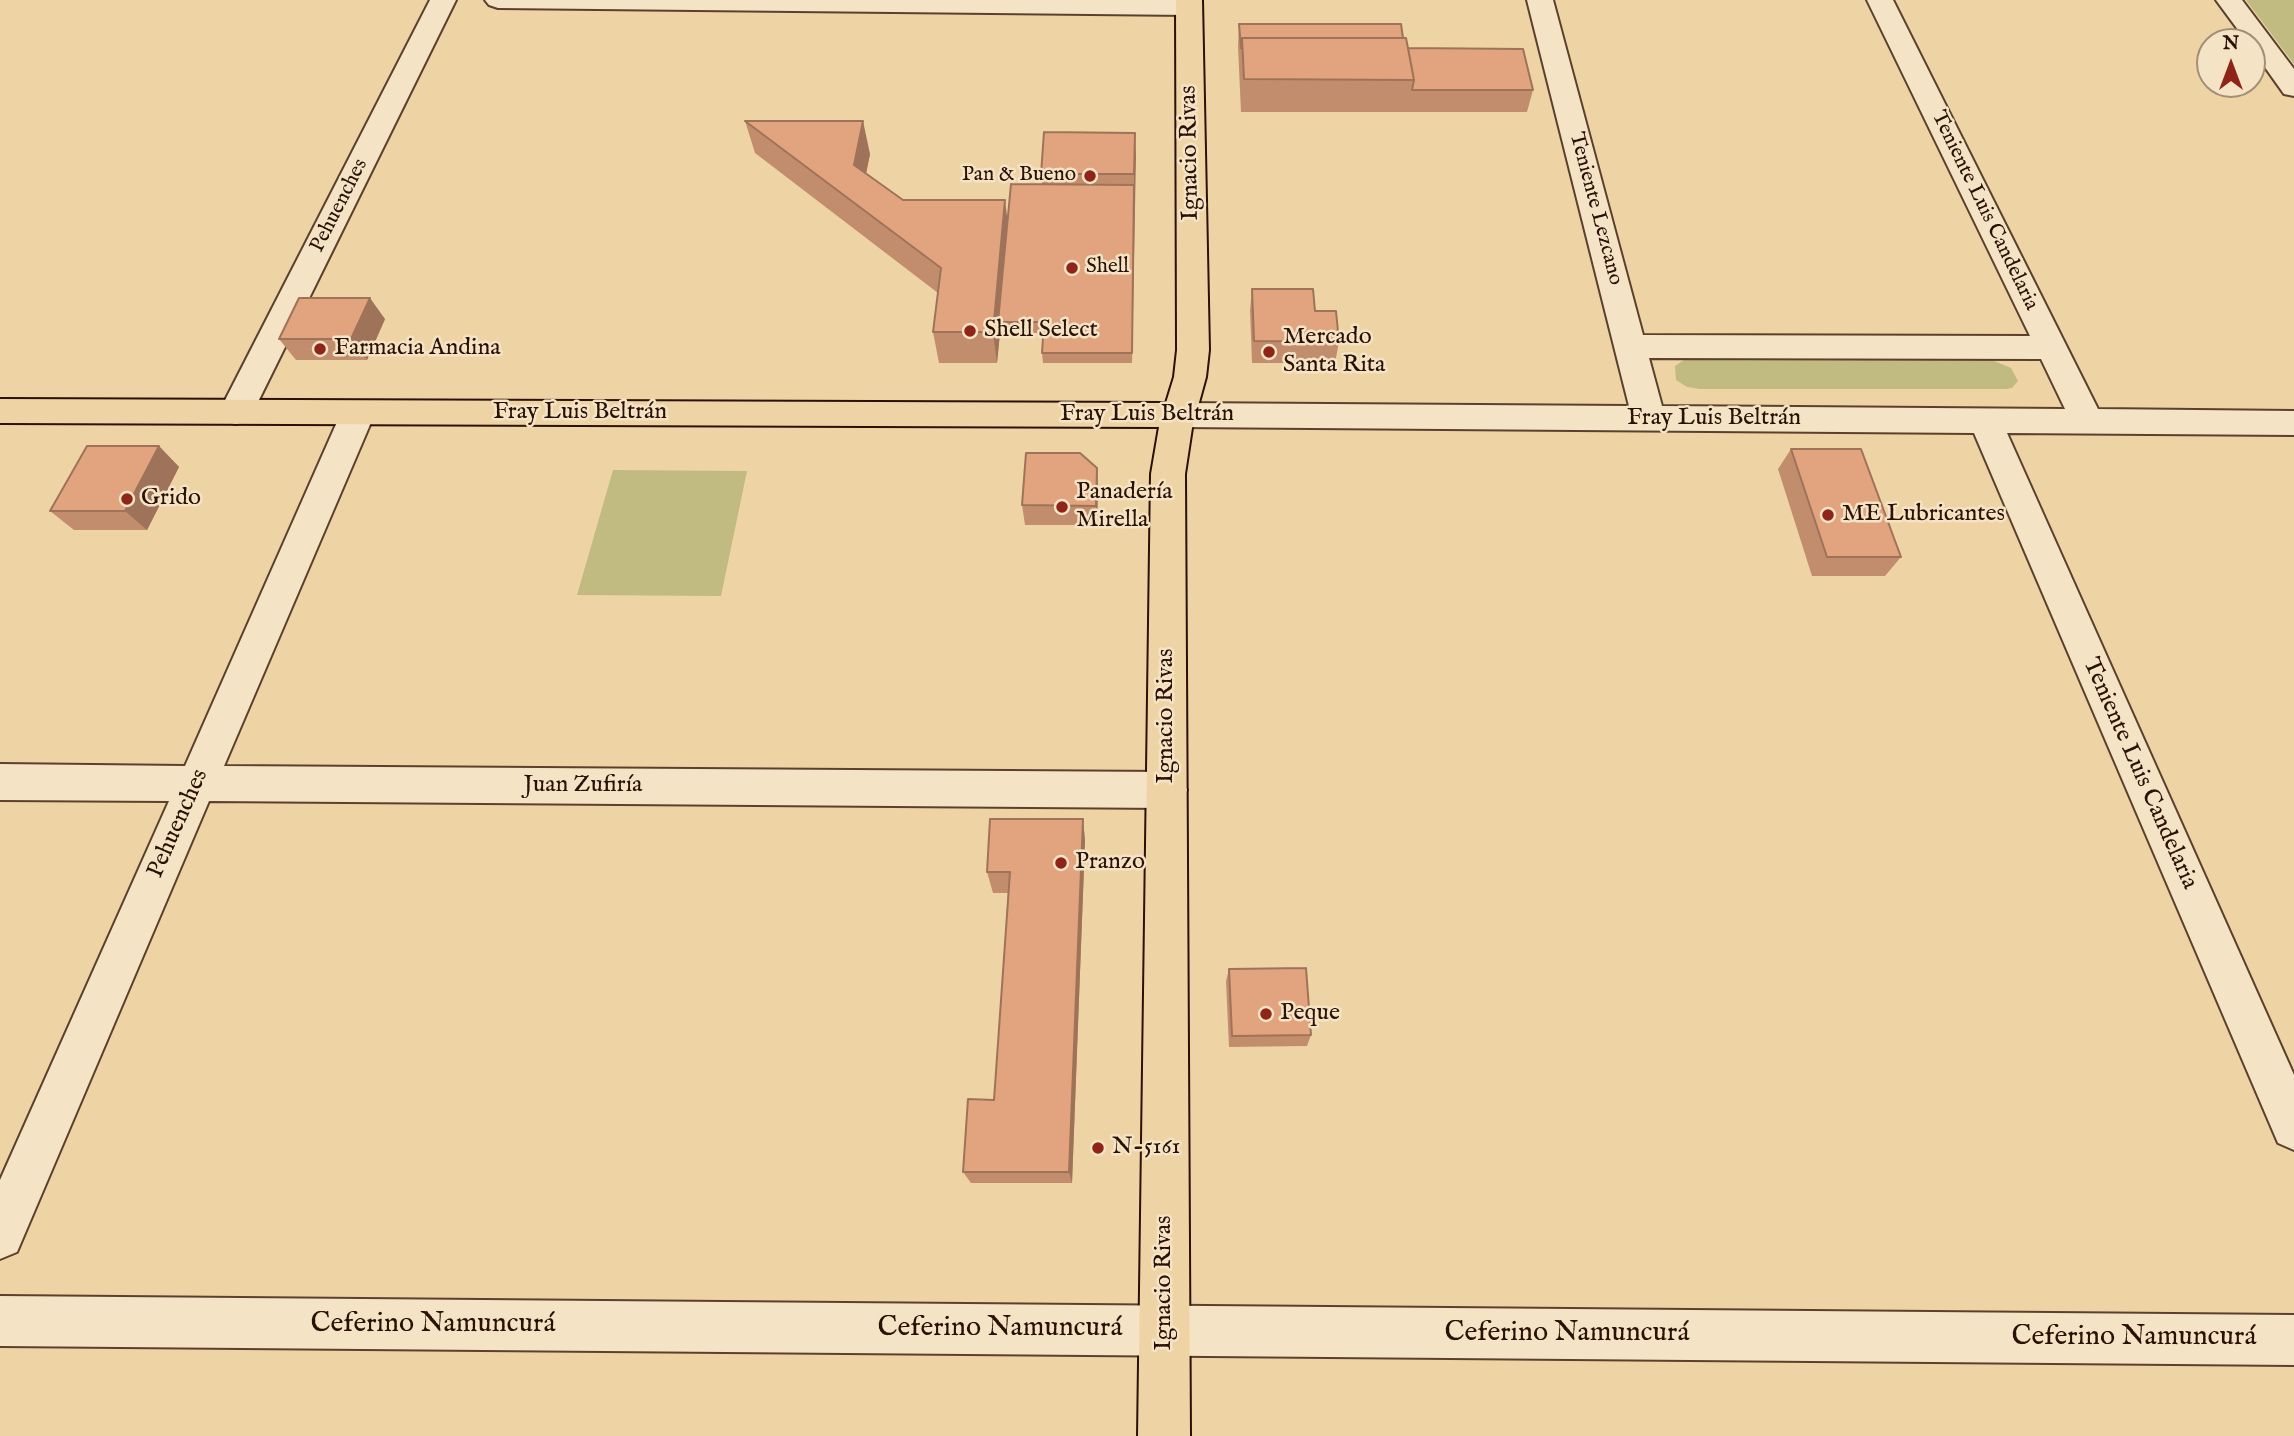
<!DOCTYPE html>
<html>
<head>
<meta charset="utf-8">
<style>
  body { margin:0 }
  #map { position:relative; width:2294px; height:1436px; overflow:hidden; background:#eed4a5; font-family:"IM FELL English",serif }
  canvas { display:block }
  .north { position:absolute; left:2196px; top:28px; width:70px; height:70px; box-sizing:border-box; background:#f4e3c4; border:2px solid #a38f78; border-radius:50%; rotate:0deg; font-size:19px; font-weight:700; line-height:28px; text-align:center; color:#2a1005 }
  .north::after { content:''; display:block; margin:auto; width:24px; height:32px; background:#8f2418; clip-path:polygon(50% 0,100% 100%,50% 72%,0 100%) }
</style>
</head>
<body>
<div id="map">
<canvas width="2294" height="1436"></canvas>
<div class="north">N</div>
</div>
<script>
const c = document.querySelector('canvas').getContext('2d');
c.lineJoin = 'round';
function paint(path, color) {
  c.fillStyle = color;
  c.fill(path, 'evenodd');
}
function toPath(rows) {
  const path = new Path2D();
  for (const r of rows) {
    path.moveTo(r[0], r[1]);
    for (let i = 2; i < r.length; i += 2) path.lineTo(r[i], r[i + 1]);
  }
  return path;
}
function stroke(path, color, width, dash) {
  c.strokeStyle = color;
  c.lineWidth = width;
  c.lineCap = dash ? 'butt' : 'round';
  c.setLineDash(dash || []);
  c.stroke(path);
}
function write(font, color, halo, rows, align = 'center') {
  c.font = font + ' "IM FELL English",serif';
  c.lineWidth = 5;
  c.setLineDash([]);
  c.textBaseline = 'middle';
  c.strokeStyle = halo;
  c.fillStyle = color;
  for (const [text, x, y, turn = 0] of rows) {
    c.save();
    c.translate(x, y);
    c.rotate((+turn || 0) * Math.PI / 180);
    c.textAlign = isNaN(turn) ? turn : align;
    if (halo) c.strokeText(text, 0, 0);
    c.fillText(text, 0, 0);
    c.restore();
  }
}
const green = toPath([
  [2246,0,2294,0,2294,64],
  [1684,360,1992,360,2011,368,2018,381,2012,388,2006,389,1700,389,1687,387,1676,380,1675,366],
  [613,470,747,471,721,596,577,595]
]);
const minor = toPath([
  [430,0,456,0,253,412,248,421,236,424,224,421,219,412,430,0],
  [485,0,1192,0,1198,2,1202,7,1198,12,1189,15,498,8,489,5,485,0],
  [1527,0,1553,0,1643,335,2030,336,1867,0,1893,0,2098,409,2294,411,2294,435,2007,433,2294,1075,2294,1150,2278,1143,1974,433,1178,427,1166,424,1161,415,1166,406,1178,403,1629,406,1527,0],
  [1649,358,2041,359,2065,409,1662,406,1649,358],
  [2216,0,2242,0,2294,69,2294,96,2284,94,2252,49,2252,42,2247,42,2216,0],
  [358,401,370,404,375,413,224,766,1167,772,1181,777,1187,790,1181,803,1167,808,209,801,17,1252,0,1259,0,1180,169,801,0,800,0,764,185,766,341,413,346,404,358,401],
  [0,1296,2294,1315,2294,1365,0,1346,0,1296]
]);
const major = toPath([
  [1176,0,1202,0,1209,350,1206,377,1192,428,1185,474,1190,1436,1138,1436,1151,474,1159,427,0,423,0,399,1166,403,1174,377,1177,350,1176,0]
]);
const wall = toPath([
  [1239,24,1403,38,1408,48,1533,90,1527,112,1241,112,1238,47],
  [745,121,870,154,866,174,903,200,1008,221,1042,184,1041,174,1135,133,1132,363,1043,363,1042,353,1044,333,1000,333,997,363,939,363,933,332,938,293,755,153],
  [1252,289,1315,311,1339,342,1335,363,1252,363,1250,310],
  [385,319,367,360,296,360,279,339],
  [159,446,179,467,147,530,74,530,50,511],
  [1791,449,1901,557,1885,576,1812,576,1778,469],
  [1097,468,1098,488,1097,525,1025,525,1022,505],
  [1083,819,1085,841,1072,1183,971,1183,963,1172,994,1100,1008,893,993,893,987,872],
  [1229,969,1311,1035,1307,1046,1229,1047,1226,981]
]);
const shadedWall = toPath([
  [863,121,870,154,861,198,854,165],
  [1135,133,1136,156,1132,363,1134,174],
  [1005,200,1009,232,998,322,1000,333,997,363,993,332],
  [370,298,385,319,367,360,351,339],
  [159,446,179,467,147,530,125,511],
  [1097,468,1098,488,1097,525,1096,506],
  [1083,819,1085,841,1072,1183,1069,1172]
]);
const building = toPath([
  [1239,24,1401,24,1403,38,1242,38,1241,48,1239,24],
  [1242,38,1406,38,1414,80,1244,79,1242,38],
  [1408,48,1523,49,1533,90,1412,90,1414,80,1408,48],
  [745,121,863,121,854,165,903,200,1005,200,993,332,933,332,941,268,745,121],
  [1044,132,1135,133,1134,174,1041,174,1044,132],
  [1011,184,1134,185,1132,353,1042,353,1044,322,998,322,1011,184],
  [1252,289,1313,289,1315,311,1336,311,1339,342,1254,341,1252,289],
  [299,298,370,298,351,339,279,339,299,298],
  [87,446,159,446,125,511,50,511,87,446],
  [1791,449,1861,449,1901,557,1827,557,1791,449],
  [1026,453,1080,453,1097,468,1096,506,1022,505,1026,453],
  [990,819,1083,819,1069,1172,963,1172,968,1099,994,1100,1010,872,987,872,990,819],
  [1306,968,1311,1035,1232,1036,1229,969,1306,968]
]);
const markers = [
  [1090,176,7,"#8f2418"],
  [1072,268,7,"#8f2418"],
  [970,331,7,"#8f2418"],
  [320,349,7,"#8f2418"],
  [1269,352,7,"#8f2418"],
  [127,499,7,"#8f2418"],
  [1062,507,7,"#8f2418"],
  [1828,515,7,"#8f2418"],
  [1061,863,7,"#8f2418"],
  [1266,1014,7,"#8f2418"],
  [1098,1148,7,"#8f2418"]
];
const farPoinames = [
  ["Pan & Bueno",1076,176],
  ["Shell",1086,268,"left"]
];
const farStreetnames = [
  ["Pehuenches",340,206,-63],
  ["Teniente Lezcano",1595,209,75],
  ["Teniente Luis Candelaria",1984,211,64]
];
const streetNames = [
  ["Ignacio Rivas",1191,153,-91],
  ["Fray Luis Beltrán",580,413],
  ["Fray Luis Beltrán",1147,415],
  ["Fray Luis Beltrán",1714,419],
  ["Ignacio Rivas",1167,716,-90],
  ["Teniente Luis Candelaria",2139,774,66],
  ["Juan Zufiría",583,786],
  ["Pehuenches",179,824,-66],
  ["Ignacio Rivas",1165,1283,-90]
];
const poiNames = [
  ["Shell Select",984,331],
  ["Mercado",1283,338],
  ["Santa Rita",1283,366],
  ["Farmacia Andina",334,349],
  ["Panadería",1076,493],
  ["Mirella",1076,521],
  ["Grido",141,499],
  ["ME Lubricantes",1842,515],
  ["Pranzo",1075,863],
  ["Peque",1280,1014],
  ["N-5161",1112,1148]
];
const nearStreetnames = [
  ["Ceferino Namuncurá",433,1325],
  ["Ceferino Namuncurá",1000,1329],
  ["Ceferino Namuncurá",1567,1334],
  ["Ceferino Namuncurá",2134,1338]
];
paint(green, '#c1bb81');
stroke(minor, '#5b412d', 4);
stroke(major, '#2a1005', 4);
paint(minor, '#f4e3c4');
paint(major, '#eed4a5');
paint(wall, '#c28d6d');
paint(shadedWall, '#9e7359');
paint(building, '#e1a47f');
stroke(building, '#9e7359', 2);
for (const [x, y, r, color] of markers) {
  const dot = new Path2D();
  dot.arc(x, y, r, 0, 2 * Math.PI);
  c.fillStyle = color;
  c.fill(dot);
  stroke(dot, '#f4e3c4', 2.5);
}
write('21px', '#2a1005', '#f4e3c4', farPoinames, 'right');
write('21px', '#2a1005', '#f4e3c4', farStreetnames);
write('24px', '#2a1005', '#f4e3c4', streetNames);
write('24px', '#2a1005', '#f4e3c4', poiNames, 'left');
write('28px', '#2a1005', '#f4e3c4', nearStreetnames);
</script>
</body>
</html>
